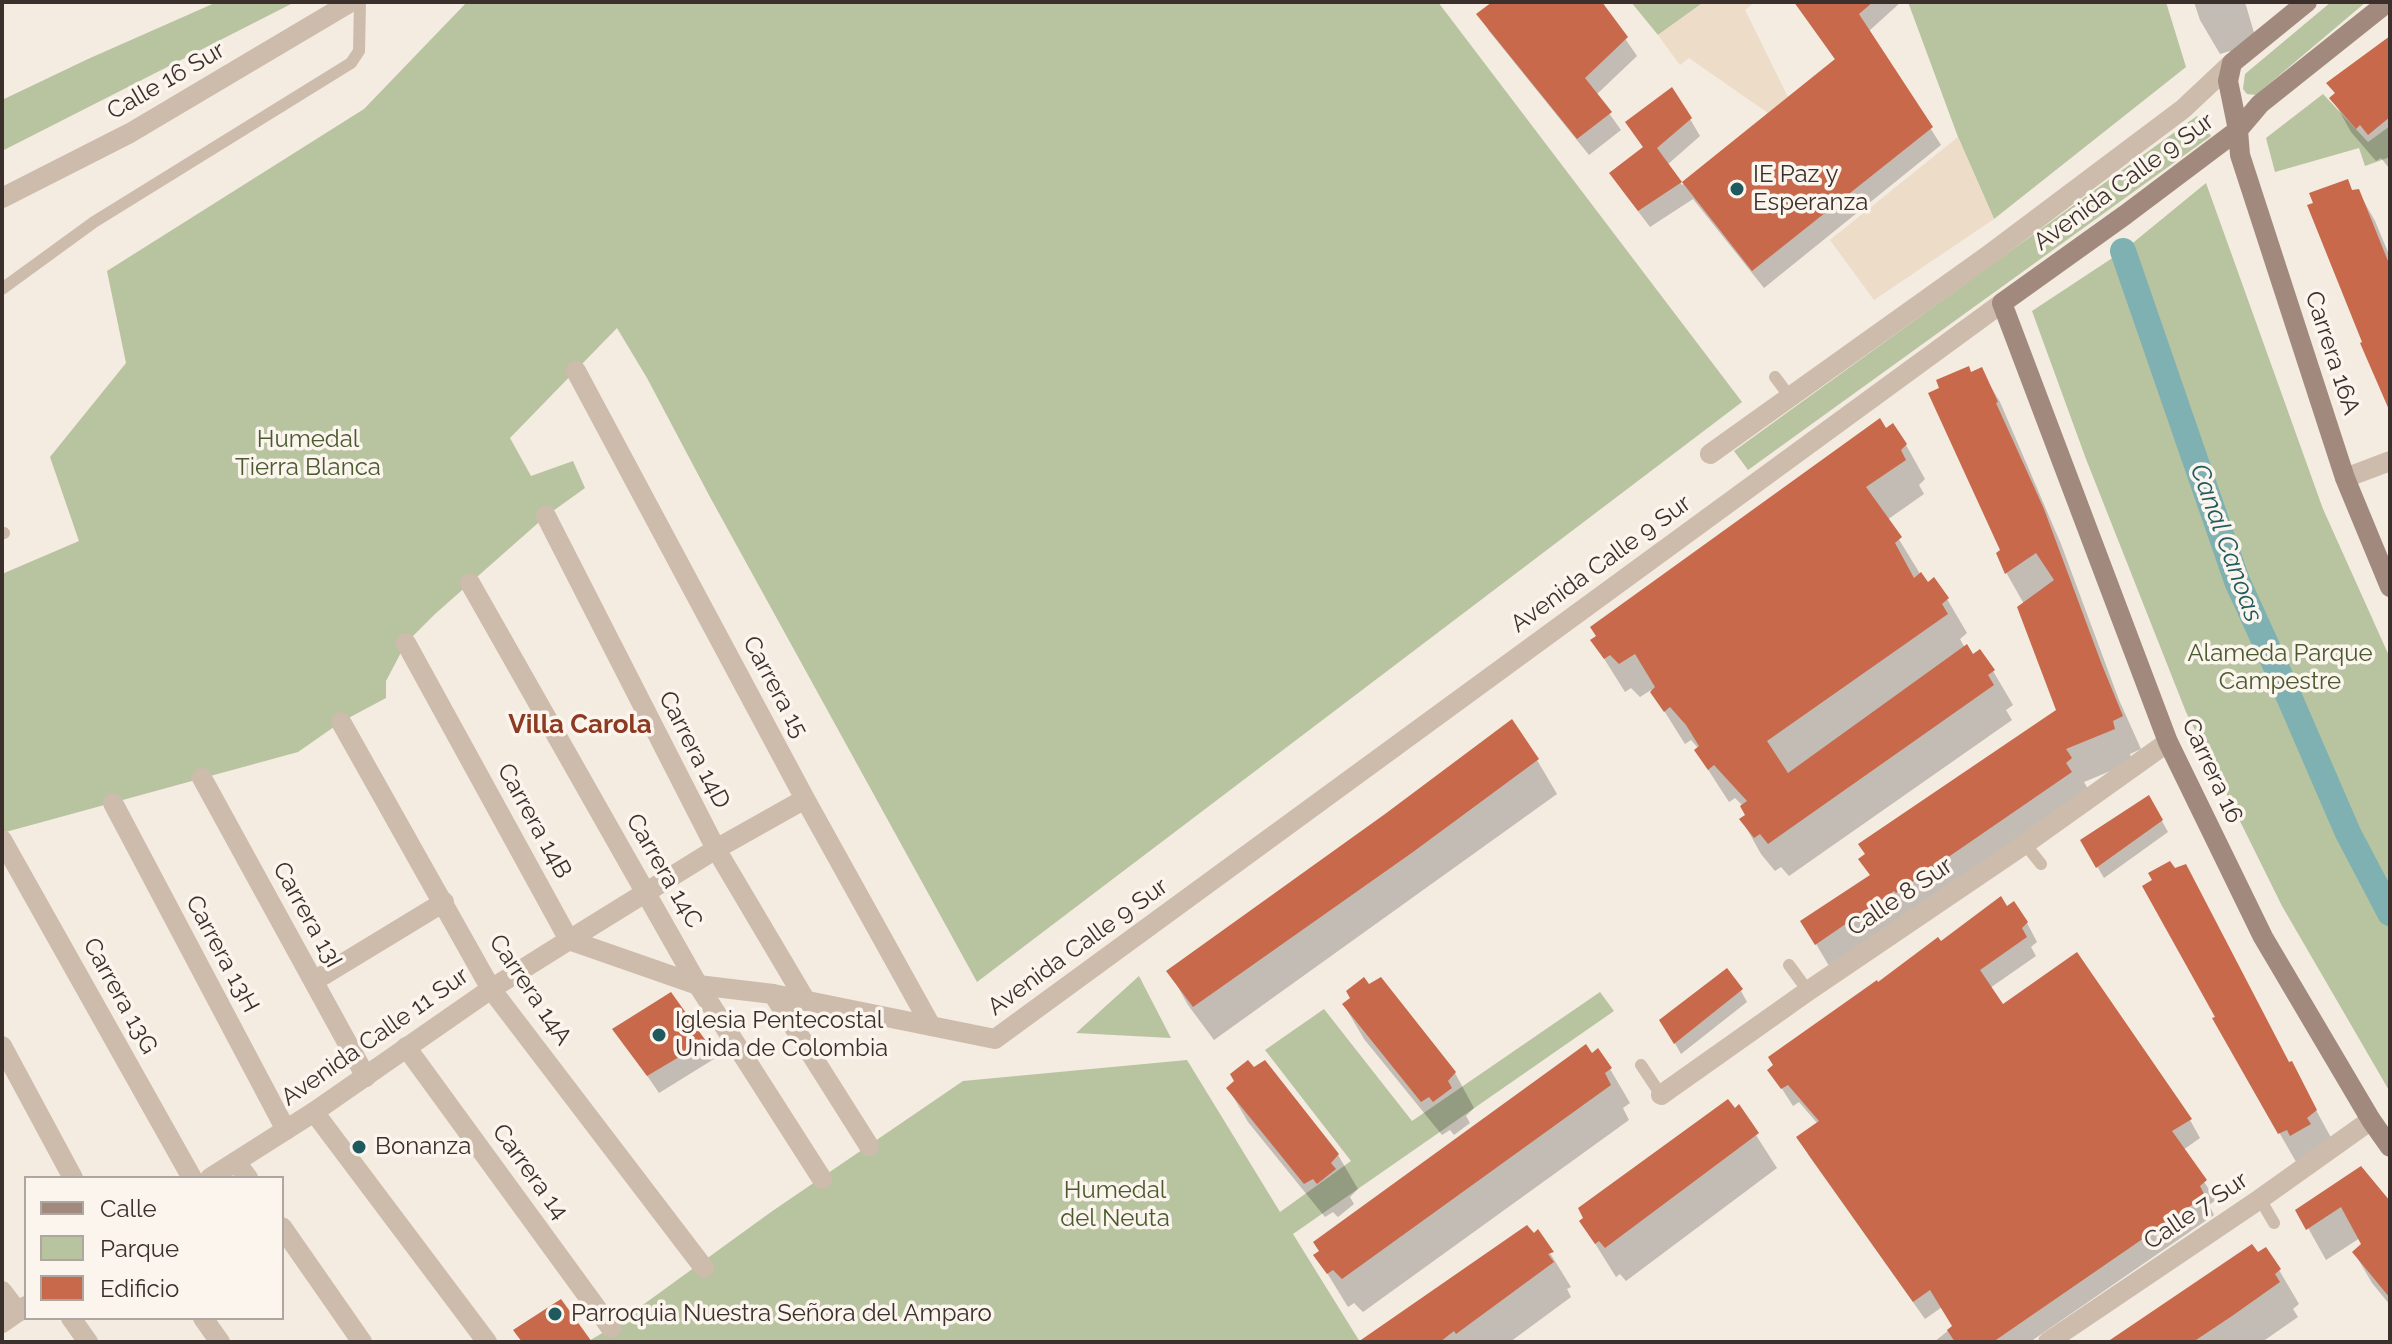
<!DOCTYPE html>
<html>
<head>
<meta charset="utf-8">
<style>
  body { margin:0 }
  #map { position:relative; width:2392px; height:1344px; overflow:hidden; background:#f4ebe1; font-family:Raleway,sans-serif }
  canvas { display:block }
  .frame { position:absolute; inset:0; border:4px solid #3b302b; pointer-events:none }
  .legend { position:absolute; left:24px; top:1176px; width:260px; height:144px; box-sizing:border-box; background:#fbf5ee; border:2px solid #aea6a0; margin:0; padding:10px 14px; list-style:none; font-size:24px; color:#3b302b }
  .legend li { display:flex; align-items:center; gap:16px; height:40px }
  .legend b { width:40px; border:2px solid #aea6a0 }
</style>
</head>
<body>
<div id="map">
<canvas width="2392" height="1344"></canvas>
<div class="frame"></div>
<ul class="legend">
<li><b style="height:10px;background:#a18a7d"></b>Calle</li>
<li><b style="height:22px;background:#b8c4a0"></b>Parque</li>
<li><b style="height:22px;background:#c8694b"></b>Edificio</li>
</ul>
</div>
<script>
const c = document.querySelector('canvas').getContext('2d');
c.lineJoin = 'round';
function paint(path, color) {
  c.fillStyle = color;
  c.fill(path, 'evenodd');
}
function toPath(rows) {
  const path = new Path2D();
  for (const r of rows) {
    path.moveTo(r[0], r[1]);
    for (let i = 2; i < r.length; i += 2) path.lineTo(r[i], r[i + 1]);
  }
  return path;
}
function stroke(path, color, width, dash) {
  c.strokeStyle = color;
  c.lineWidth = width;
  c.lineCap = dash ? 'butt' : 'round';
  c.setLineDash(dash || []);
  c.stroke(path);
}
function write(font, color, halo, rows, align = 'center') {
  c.font = font + ' Raleway,sans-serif';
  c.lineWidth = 7;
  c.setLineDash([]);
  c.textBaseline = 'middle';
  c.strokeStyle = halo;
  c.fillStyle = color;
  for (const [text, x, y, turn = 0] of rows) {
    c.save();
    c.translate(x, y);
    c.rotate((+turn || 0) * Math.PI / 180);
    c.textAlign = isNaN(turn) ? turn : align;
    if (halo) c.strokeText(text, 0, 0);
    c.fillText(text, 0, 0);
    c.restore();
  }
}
const green = toPath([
  [217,2,295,2,2,151,2,100,88,59],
  [467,2,1438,2,1742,402,977,982,710,497,647,378,617,328,510,438,531,476,573,461,585,488,546,516,435,614,406,643,386,681,386,698,341,722,298,752,2,833,2,574,79,541,50,457,126,363,107,271,364,109],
  [1631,2,1704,2,1658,35],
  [1908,2,2166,2,2186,67,1994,219,1958,137],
  [2331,2,2366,2,2256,95,2247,94,2243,89,2245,74],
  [2323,94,2368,142,2390,126,2390,157,2365,166,2359,148,2275,172,2266,138],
  [2197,116,2211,136,1748,470,1734,451],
  [2206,183,2323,509,2390,658,2390,1092,2282,906,2186,712,2086,459,2032,311,2123,251],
  [1139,976,1171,1038,1076,1033],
  [1600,992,1614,1011,1293,1234,1360,1342,587,1342,611,1328,771,1212,963,1081,1187,1060,1280,1212,1351,1161,1265,1050,1324,1009,1412,1121]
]);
const plaza = toPath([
  [1704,2,1755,2,1745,10,1788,97,1768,113,1689,58,1680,65,1658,35],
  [1958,137,1994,219,1874,300,1830,240]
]);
const shadow = toPath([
  [1495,2,1600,2,1637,56,1596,95,1621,130,1589,155,1489,31,1479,14],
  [1794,2,1901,2,1869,31,1941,145,1764,288,1693,199,1650,227,1622,190,1612,173,1644,149,1627,122,1690,119,1700,136,1667,165,1682,185,1836,61],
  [2194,2,2245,2,2257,43,2233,56,2230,51,2220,54,2200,20],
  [2390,37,2390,167,2389,168,2381,158,2376,161,2351,132,2332,98,2336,95,2329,83],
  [2347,181,2353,192,2358,191,2375,221,2390,257,2390,407],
  [1981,370,2000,402,2061,544,2119,700,2141,749,2130,754,2132,762,2084,782,2089,791,1835,976,1803,922,1871,877,1861,859,2058,710,2024,604,2007,574,1999,554,2003,551],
  [1886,431,1906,445,1925,479,1919,485,1924,494,1887,520,1927,585,1947,599,1967,633,1960,639,1965,648,1993,671,2013,705,2006,710,2012,720,1789,876,1781,867,1775,871,1761,854,1742,820,1748,815,1742,805,1735,798,1729,802,1696,751,1699,749,1691,740,1685,744,1651,690,1640,697,1631,688,1625,692,1593,641],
  [1537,760,1557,794,1214,1040,1188,1005,1169,971],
  [2149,798,2168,832,2104,878,2082,841],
  [2007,908,2027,923,2037,942,2031,947,2036,956,1990,988,2003,1006,2190,1120,2200,1138,2183,1150,2216,1200,2209,1205,2214,1215,2030,1342,1934,1342,1954,1326,1942,1307,1925,1319,1809,1156,1799,1138,1818,1124,1799,1102,1793,1106,1770,1070,1878,985,1940,943],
  [1369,986,1455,1073,1474,1108,1466,1116,1470,1123,1454,1135,1450,1130,1442,1135,1364,1039,1344,1005],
  [1741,991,1747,1002,1681,1054,1662,1020],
  [2214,1019,2291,1064,2335,1145,2299,1167],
  [615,1029,704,1042,714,1059,659,1093],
  [1591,1056,1610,1069,1630,1103,1623,1108,1629,1120,1363,1312,1354,1303,1348,1307,1316,1255],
  [1236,1082,1338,1155,1358,1189,1350,1197,1354,1204,1338,1217,1333,1212,1325,1217,1248,1122,1228,1088],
  [1738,1107,1777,1168,1626,1281,1620,1274,1616,1277,1581,1221],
  [2361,1169,2390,1206,2390,1305,2372,1283,2354,1252,2364,1245,2360,1238,2326,1260,2298,1210],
  [1537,1232,1571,1287,1567,1289,1571,1297,1510,1342,1381,1342],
  [2279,1270,2299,1304,2293,1309,2298,1317,2262,1342,2110,1342]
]);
const canal = toPath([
  [2123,251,2237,581,2274,662,2348,833,2390,913]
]);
const building = toPath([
  [1492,2,1602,2,1628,37,1585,78,1612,112,1577,139,1476,14],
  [1794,2,1873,2,1859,14,1933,127,1752,271,1682,182,1835,59],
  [2390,36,2390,117,2368,135,2360,125,2356,129,2329,98,2335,93,2326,83],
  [1672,87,1692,118,1657,148,1682,182,1638,211,1609,173,1643,147,1625,122],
  [2348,179,2352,190,2359,189,2390,266,2390,412,2360,343,2362,342,2307,205,2313,203,2309,193],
  [1969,366,1971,372,1982,367,1998,402,1996,403,2044,509,2102,665,2123,716,2113,721,2115,729,2066,749,2072,758,2066,763,2072,772,1896,893,1894,891,1815,945,1800,921,1870,875,1858,859,1865,854,1858,844,2056,710,2017,607,2054,580,2036,553,2005,574,1996,553,2000,550,1928,393,1939,388,1936,380],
  [1880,418,1886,428,1893,423,1907,444,1901,450,1906,460,1866,487,1902,537,1895,543,1914,578,1921,572,1928,582,1934,577,1949,598,1942,604,1948,614,1767,741,1788,773,1967,644,1973,654,1980,649,1995,670,1988,675,1994,685,1768,844,1760,834,1754,838,1739,819,1745,815,1740,806,1747,801,1714,765,1708,770,1694,750,1699,746,1686,725,1670,707,1664,712,1650,692,1655,687,1635,654,1619,664,1610,655,1604,659,1590,640,1596,636,1590,627],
  [1512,719,1539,759,1413,852,1193,1007,1166,971,1385,814],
  [2149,795,2163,820,2096,868,2080,840],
  [2170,861,2175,868,2186,864,2289,1062,2292,1061,2317,1110,2307,1118,2311,1124,2290,1136,2287,1130,2278,1134,2212,1018,2215,1017,2142,886,2152,880,2148,873],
  [2001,896,2007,906,2014,901,2028,922,2022,928,2027,937,1980,970,2003,1004,2077,952,2192,1119,2172,1131,2207,1180,2200,1186,2205,1196,1993,1342,1955,1342,1947,1330,1952,1326,1930,1290,1913,1302,1796,1137,1819,1121,1788,1085,1781,1089,1767,1070,1773,1065,1768,1057,1877,980,1878,982,1938,937,1941,941],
  [1727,968,1743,989,1674,1044,1659,1020],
  [1364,977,1369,984,1381,977,1456,1072,1448,1081,1452,1088,1433,1102,1429,1097,1421,1102,1342,1004,1350,998,1346,991],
  [671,992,706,1041,647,1076,612,1029],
  [1586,1044,1592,1053,1598,1048,1612,1068,1605,1073,1611,1085,1342,1279,1333,1270,1327,1274,1313,1255,1319,1251,1313,1242],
  [1248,1060,1254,1067,1265,1060,1339,1154,1331,1163,1336,1169,1317,1184,1313,1179,1304,1184,1226,1088,1234,1081,1230,1074],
  [1728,1099,1735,1108,1739,1104,1759,1133,1605,1248,1599,1241,1595,1244,1579,1221,1583,1218,1578,1208],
  [2361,1166,2390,1201,2390,1298,2352,1252,2361,1244,2341,1207,2306,1230,2295,1210],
  [1527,1225,1534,1233,1538,1229,1554,1252,1548,1254,1554,1262,1456,1334,1454,1331,1440,1342,1358,1342],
  [2252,1244,2258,1252,2266,1247,2281,1269,2275,1274,2280,1282,2232,1316,2193,1342,2107,1342],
  [561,1299,592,1342,522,1342,513,1330]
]);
const service = toPath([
  [2,289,94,222,351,63,359,51,360,2],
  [1775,377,1790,397],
  [2,534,4,533],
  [2025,844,2041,864],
  [1789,965,1808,991],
  [1641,1065,1661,1095],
  [2260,1199,2274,1223]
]);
const minor = toPath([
  [2,198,130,133,351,2],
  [576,371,805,799,931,1026],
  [1710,454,1986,257,2183,109,2232,63],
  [2345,478,2390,461],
  [546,516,716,849,806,1001],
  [470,583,698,985,822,1179],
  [406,643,569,940,716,849,805,799],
  [341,722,491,989,704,1268],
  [202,778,366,1077],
  [113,803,286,1130],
  [2,840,192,1178],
  [314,981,444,902],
  [773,994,869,1146],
  [2,1046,73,1178],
  [406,1047,611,1328],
  [1661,1095,1808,991,2025,844,2168,742],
  [314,1112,487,1342],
  [236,1162,248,1178],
  [282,1227,362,1342],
  [2,1291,18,1312],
  [71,1318,88,1342],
  [203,1318,220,1342],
  [2048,1342,2260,1199,2371,1120]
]);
const tertiary = toPath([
  [210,1178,314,1112,491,989,569,940,698,985,773,994,995,1039,2002,303],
  [2,1323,26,1306]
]);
const secondary = toPath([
  [2307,2,2232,63,2228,81,2238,130,2240,155,2345,478,2390,587],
  [2388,2,2260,104,2238,130,2125,215,2002,303,2168,742,2263,937,2371,1120,2390,1147]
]);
const markers = [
  [1737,189,8,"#1f5a5e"],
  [659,1035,8,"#1f5a5e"],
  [359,1147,8,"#1f5a5e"],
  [555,1314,8,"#1f5a5e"]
];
const streetNames = [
  ["Calle 16 Sur",166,81,-30],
  ["Avenida Calle 9 Sur",2124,182,-36],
  ["Carrera 16A",2332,353,72],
  ["Avenida Calle 9 Sur",1601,564,-36],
  ["Carrera 15",775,687,62],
  ["Carrera 14D",694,750,63],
  ["Carrera 16",2212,771,65],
  ["Carrera 14B",534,821,61],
  ["Carrera 14C",664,871,60],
  ["Calle 8 Sur",1900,897,-34],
  ["Carrera 13I",307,915,61],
  ["Avenida Calle 9 Sur",1078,947,-36],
  ["Carrera 13H",222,954,62],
  ["Carrera 14A",530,990,56],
  ["Carrera 13G",120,996,61],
  ["Avenida Calle 11 Sur",375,1037,-35],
  ["Carrera 14",530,1172,54],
  ["Calle 7 Sur",2196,1211,-34]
];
const poiNames = [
  ["IE Paz y",1753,175],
  ["Esperanza",1753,203],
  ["Iglesia Pentecostal",675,1021],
  ["Unida de Colombia",675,1049],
  ["Bonanza",375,1147],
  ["Parroquia Nuestra Señora del Amparo",571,1314]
];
const parkNames = [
  ["Humedal",308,440],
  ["Tierra Blanca",308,468],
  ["Alameda Parque",2280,654],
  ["Campestre",2280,682],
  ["Humedal",1115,1191],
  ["del Neuta",1115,1219]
];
const waterNames = [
  ["Canal Canoas",2226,543,70]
];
const neighbourhoodNames = [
  ["Villa Carola",580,725]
];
paint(green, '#b8c4a0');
paint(plaza, '#ecdcc8');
paint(shadow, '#0003');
stroke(canal, '#7fb0b2', 26);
paint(building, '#c8694b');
stroke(service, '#cdbbac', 12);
stroke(minor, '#cdbbac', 20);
stroke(tertiary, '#cdbbac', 20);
stroke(secondary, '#a18a7d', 20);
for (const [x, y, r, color] of markers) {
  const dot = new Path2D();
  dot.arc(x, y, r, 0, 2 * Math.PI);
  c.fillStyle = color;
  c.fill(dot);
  stroke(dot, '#fbf5ee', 3);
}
write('24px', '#3b302b', '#fbf5ee', streetNames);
write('24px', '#3b302b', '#fbf5ee', poiNames, 'left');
write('24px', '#4a5a2e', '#fbf5ee', parkNames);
write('italic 26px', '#1f5a5e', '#fbf5ee', waterNames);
write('bold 26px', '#8c3b22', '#fbf5ee', neighbourhoodNames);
</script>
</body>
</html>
